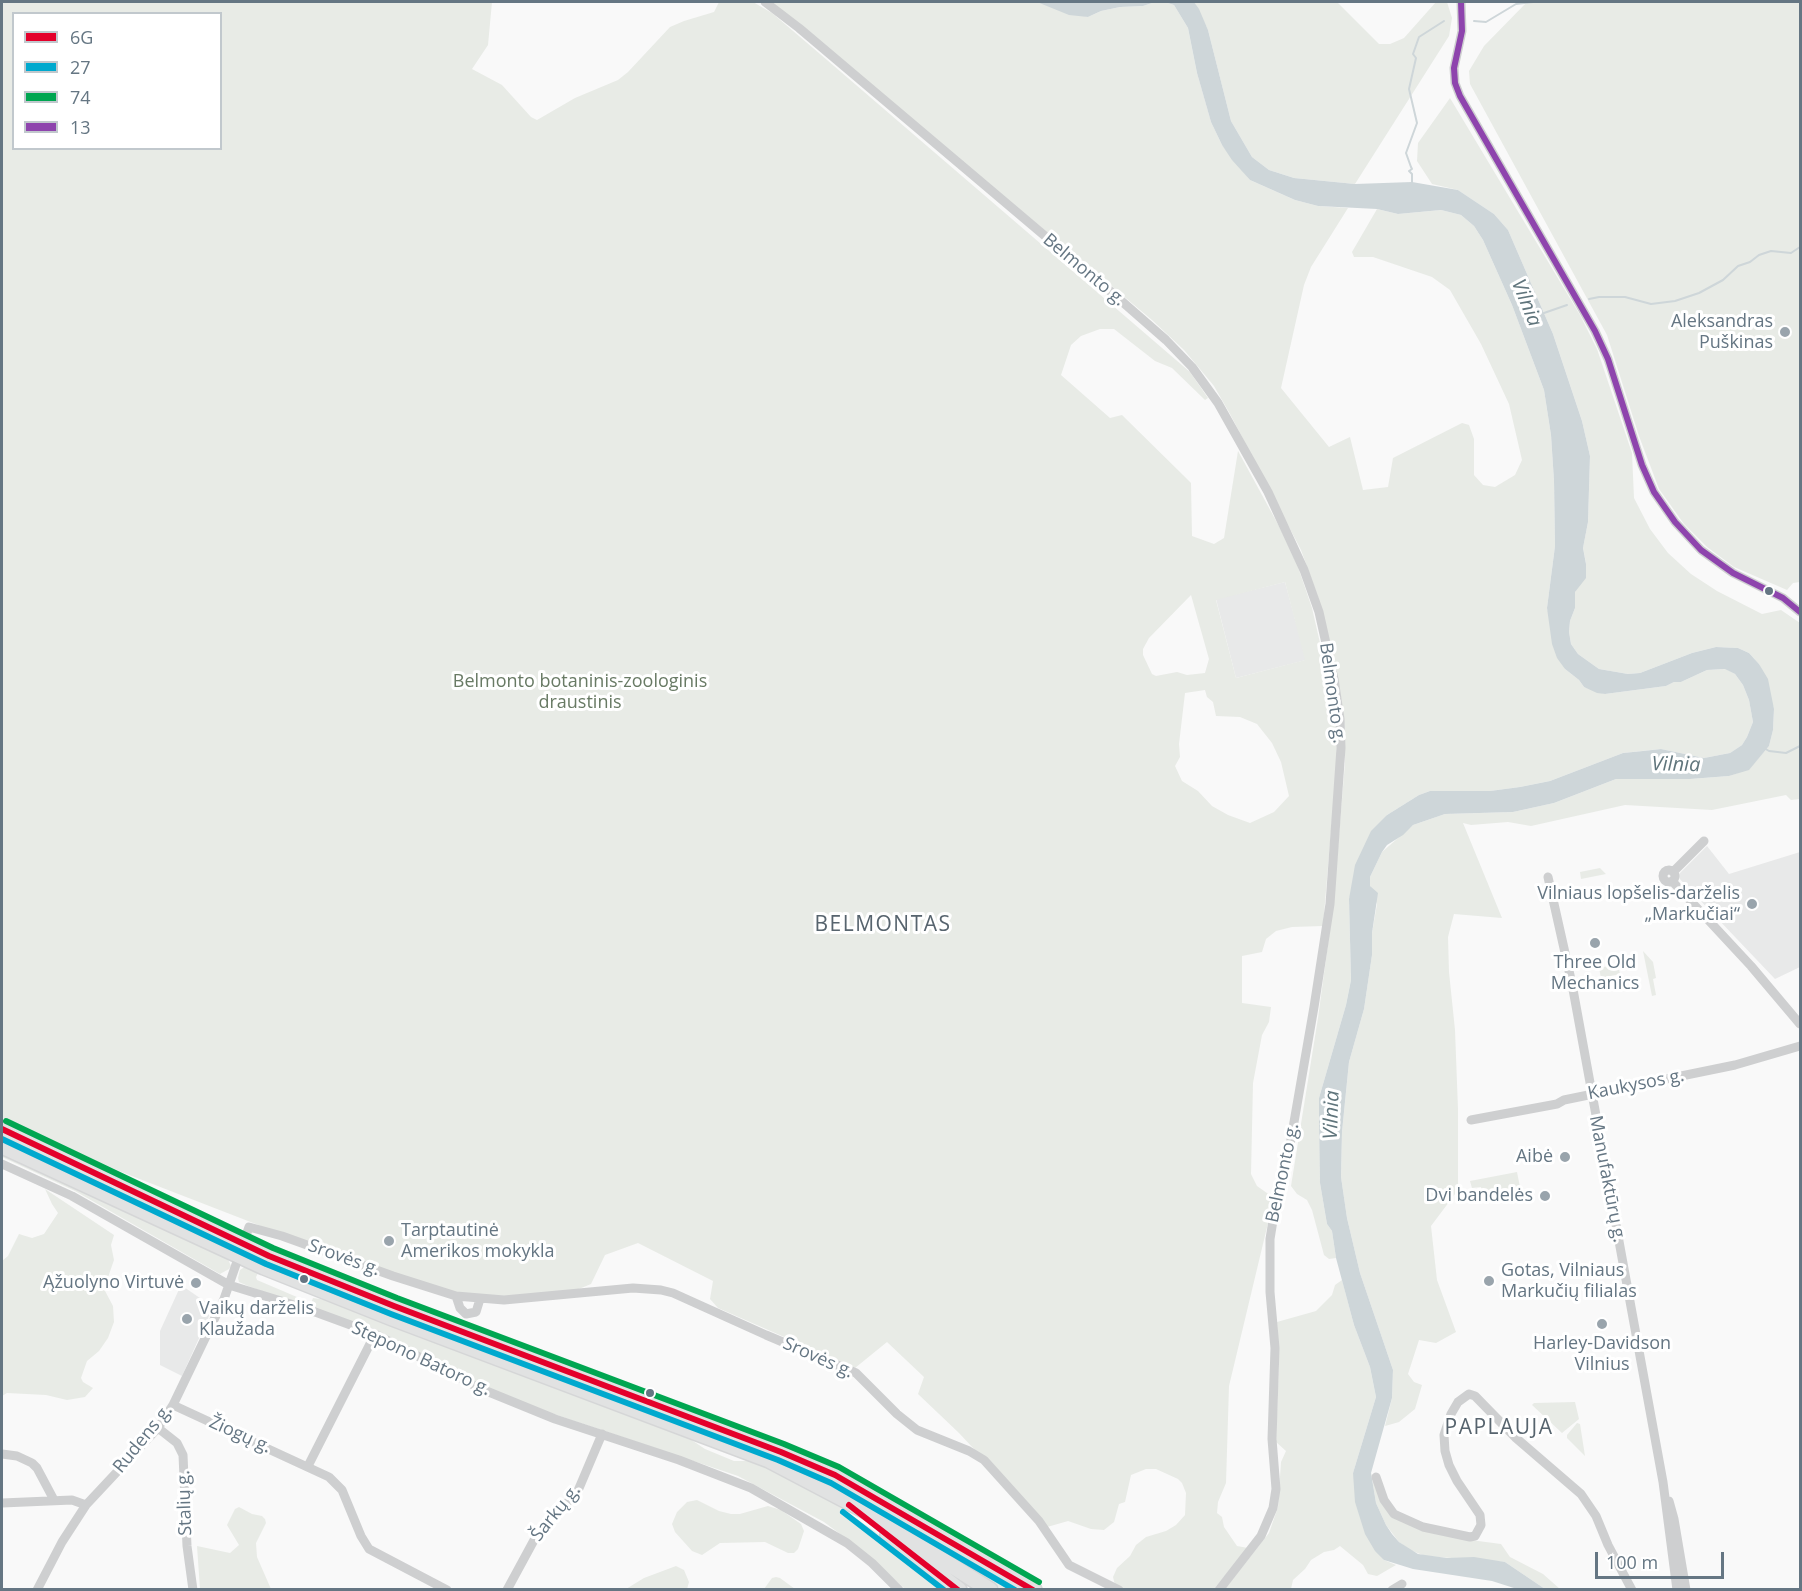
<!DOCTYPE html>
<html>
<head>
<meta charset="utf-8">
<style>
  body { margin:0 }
  #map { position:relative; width:1802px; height:1591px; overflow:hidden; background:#f9f9f9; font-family:"Open Sans",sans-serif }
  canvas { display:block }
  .frame { position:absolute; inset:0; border:3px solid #657683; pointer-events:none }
  .legend { position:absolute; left:12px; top:12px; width:210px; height:138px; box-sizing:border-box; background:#fff; border:2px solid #c1c8cd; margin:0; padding:8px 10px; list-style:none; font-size:18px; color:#657683 }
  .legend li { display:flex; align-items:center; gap:12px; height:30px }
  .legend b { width:30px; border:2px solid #c1c8cd }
  .scale { position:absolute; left:1595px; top:1552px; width:129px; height:27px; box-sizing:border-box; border:3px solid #657683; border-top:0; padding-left:8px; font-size:18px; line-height:21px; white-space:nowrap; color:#657683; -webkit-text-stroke:4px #fff; paint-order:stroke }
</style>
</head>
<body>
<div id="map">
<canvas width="1802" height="1591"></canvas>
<div class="frame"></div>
<ul class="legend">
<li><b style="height:8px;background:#e4002b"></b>6G</li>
<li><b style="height:8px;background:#00a9ce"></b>27</li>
<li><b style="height:8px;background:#00a651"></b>74</li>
<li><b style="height:8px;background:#8e44ad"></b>13</li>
</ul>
<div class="scale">100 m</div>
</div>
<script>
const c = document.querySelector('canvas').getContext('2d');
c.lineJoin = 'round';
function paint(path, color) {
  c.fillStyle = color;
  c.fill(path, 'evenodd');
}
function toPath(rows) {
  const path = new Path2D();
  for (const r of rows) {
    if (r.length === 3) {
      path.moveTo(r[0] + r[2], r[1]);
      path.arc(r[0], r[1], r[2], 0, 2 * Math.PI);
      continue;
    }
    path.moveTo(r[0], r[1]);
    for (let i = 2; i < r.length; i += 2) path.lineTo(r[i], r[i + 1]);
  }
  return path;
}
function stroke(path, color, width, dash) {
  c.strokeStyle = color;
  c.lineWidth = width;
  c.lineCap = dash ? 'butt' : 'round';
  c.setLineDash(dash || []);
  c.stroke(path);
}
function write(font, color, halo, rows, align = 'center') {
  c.font = font + ' "Open Sans",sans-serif';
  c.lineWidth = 6;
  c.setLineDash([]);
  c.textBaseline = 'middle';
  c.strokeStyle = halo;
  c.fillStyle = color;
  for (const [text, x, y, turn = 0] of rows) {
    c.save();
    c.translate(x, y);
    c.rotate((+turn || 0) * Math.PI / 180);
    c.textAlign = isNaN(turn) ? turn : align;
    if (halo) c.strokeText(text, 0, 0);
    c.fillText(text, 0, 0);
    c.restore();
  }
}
const built = toPath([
  [1285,582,1306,660,1236,678,1216,599],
  [1707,846,1729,874,1800,852,1800,967,1775,979,1677,876],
  [181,1285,213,1307,182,1376,160,1365,160,1331]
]);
const green = toPath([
  [2,2,492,2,488,45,472,69,502,85,531,117,537,120,575,98,618,80,628,72,670,27,684,21,714,12,719,2,753,2,772,13,820,54,1190,372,1208,398,1205,400,1172,368,1155,361,1114,329,1100,329,1081,336,1071,345,1061,375,1110,418,1122,415,1183,475,1191,483,1192,536,1214,544,1224,538,1238,451,1280,528,1298,567,1312,608,1331,691,1336,724,1337,760,1323,926,1292,927,1276,931,1266,939,1262,952,1242,956,1242,1003,1271,1007,1269,1022,1262,1035,1253,1083,1251,1174,1257,1186,1274,1198,1229,1386,1226,1483,1218,1502,1217,1513,1222,1517,1224,1527,1237,1546,1248,1548,1214,1589,1116,1589,1113,1577,1117,1568,1130,1556,1136,1545,1146,1537,1166,1531,1176,1525,1185,1515,1186,1493,1182,1483,1178,1479,1156,1469,1146,1469,1131,1475,1125,1502,1119,1504,1114,1522,1104,1530,1091,1529,1068,1521,1047,1527,959,1433,918,1394,924,1377,887,1342,855,1368,718,1308,710,1299,713,1281,638,1243,605,1255,591,1284,562,1296,504,1300,445,1293,297,1240,119,1171,2,1118],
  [14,14,220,14,220,148,14,148],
  [1285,582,1305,660,1236,678,1216,600],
  [1191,595,1209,659,1205,673,1187,675,1177,672,1156,676,1152,674,1143,655,1143,649,1149,638],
  [1205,690,1207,697,1213,702,1216,716,1240,717,1257,724,1272,743,1281,762,1289,796,1274,812,1250,823,1228,815,1212,806,1198,791,1182,781,1175,766,1180,757,1179,744,1185,693],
  [772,2,1037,2,1088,17,1101,11,1120,7,1143,6,1155,2,1165,2,1174,5,1188,28,1197,73,1211,122,1222,145,1250,180,1295,200,1318,206,1348,208,1311,267,1304,285,1281,388,1329,447,1350,437,1363,490,1388,487,1393,458,1462,423,1469,425,1474,439,1474,475,1483,485,1495,487,1515,475,1522,460,1509,404,1481,344,1450,290,1432,277,1373,257,1354,257,1352,252,1377,209,1398,214,1441,210,1461,215,1474,226,1483,240,1512,305,1544,390,1551,435,1554,481,1555,546,1547,608,1565,669,1579,680,1584,687,1605,694,1666,686,1674,682,1681,682,1707,670,1726,669,1735,674,1743,685,1749,700,1753,722,1747,737,1742,745,1730,753,1704,758,1661,749,1623,753,1550,781,1520,787,1490,791,1430,791,1419,795,1387,815,1349,899,1351,980,1346,1005,1319,1098,1320,1183,1327,1224,1332,1231,1336,1258,1329,1259,1324,1255,1312,1210,1307,1200,1297,1194,1291,1186,1318,1018,1333,907,1345,763,1345,729,1341,697,1318,597,1301,550,1230,414,1214,386,1184,350,1152,320],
  [1194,2,1337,2,1379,44,1390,44,1404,38,1436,2,1447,2,1452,18,1449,36,1355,184,1294,178,1269,170,1252,157,1231,121,1208,30],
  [1527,2,1800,2,1800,582,1793,583,1787,590,1734,567,1707,547,1684,524,1659,489,1639,436,1607,335,1470,84,1469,71,1484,46],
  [1450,98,1580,315,1597,349,1632,453,1634,498,1650,529,1668,553,1691,574,1717,591,1762,614,1781,610,1800,623,1800,799,1791,800,1786,795,1712,810,1625,805,1531,826,1508,822,1471,825,1463,823,1502,918,1454,914,1448,937,1449,972,1455,1030,1458,1109,1458,1190,1431,1226,1437,1280,1456,1332,1436,1343,1419,1340,1408,1374,1414,1382,1422,1385,1415,1409,1399,1422,1385,1426,1392,1398,1393,1370,1360,1273,1347,1218,1341,1177,1342,1132,1349,1062,1364,1009,1372,955,1372,933,1377,904,1370,886,1370,877,1382,852,1413,825,1445,814,1513,812,1554,803,1616,779,1690,779,1729,776,1749,769,1769,746,1773,730,1774,709,1759,664,1749,653,1738,648,1716,647,1692,653,1640,673,1628,674,1599,669,1578,654,1571,644,1569,632,1570,621,1575,608,1575,592,1586,563,1583,548,1588,522,1590,456,1582,421,1553,334,1508,230,1494,214,1458,190,1432,184,1417,161,1418,143],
  [1600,868,1606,874,1581,879,1580,872],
  [1643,951,1653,962,1656,978,1653,979,1656,995,1652,996],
  [1618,964,1620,974,1601,978,1599,968],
  [2,1151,227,1257,231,1266,229,1269,220,1274,75,1191,2,1157],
  [1517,1172,1520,1187,1482,1194,1481,1187,1472,1188,1470,1181],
  [45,1189,114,1235,111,1245,114,1260,104,1289,113,1306,114,1322,108,1338,99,1351,87,1361,81,1378,83,1382,93,1388,85,1397,67,1400,46,1395,7,1393,2,1396,2,1261,8,1256,19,1234,32,1238,44,1234,58,1213,52,1204],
  [246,1266,259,1271,256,1277,257,1280,311,1303,313,1298,334,1301,678,1431,705,1449,734,1461,757,1461,828,1499,873,1530,951,1589,905,1589,863,1551,824,1522,738,1476,542,1410,489,1388,379,1333,248,1286,239,1282,238,1278,240,1270],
  [1342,1280,1354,1325,1370,1367,1376,1397,1353,1473,1384,1560,1396,1565,1377,1576,1368,1574,1363,1565,1340,1546,1334,1550,1324,1552,1311,1560,1305,1569,1293,1580,1291,1589,1224,1590,1269,1533,1278,1507,1281,1462,1286,1451,1276,1442,1279,1359,1277,1322,1316,1311,1332,1295,1335,1285],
  [1575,1402,1579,1419,1562,1433,1532,1405,1534,1403],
  [1577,1423,1580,1424,1585,1456,1567,1438,1567,1435],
  [1371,1473,1386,1509,1463,1539,1501,1544,1510,1557,1543,1574,1560,1589,1545,1589,1505,1562,1425,1556,1410,1550,1399,1542,1386,1525,1376,1503],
  [844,1486,1024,1589,1001,1589,842,1489],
  [697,1500,719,1511,731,1514,740,1514,768,1506,781,1510,801,1524,804,1531,798,1549,794,1553,788,1553,765,1542,720,1543,702,1555,692,1551,675,1532,672,1524,677,1512,687,1502],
  [239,1507,252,1514,262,1516,265,1519,266,1523,256,1543,257,1557,271,1589,200,1589,197,1546,230,1553,239,1545,227,1525,235,1509],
  [676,1566,684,1570,689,1582,687,1589,626,1589,644,1578],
  [776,1577,780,1578,795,1589,764,1589,772,1578]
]);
const water = toPath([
  [1037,2,1155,2,1143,6,1120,7,1101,11,1088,17,1069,15],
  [1165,2,1194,2,1199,9,1208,30,1231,121,1252,157,1269,170,1294,178,1355,184,1412,182,1458,190,1494,214,1508,230,1553,334,1582,421,1590,456,1588,522,1583,548,1586,564,1586,578,1575,592,1575,608,1570,621,1569,632,1571,644,1578,654,1599,669,1628,674,1640,673,1692,653,1716,647,1738,648,1749,653,1759,664,1768,679,1774,709,1773,730,1769,746,1749,770,1729,776,1690,779,1616,779,1554,803,1513,812,1445,814,1413,825,1403,835,1387,845,1382,852,1370,877,1370,886,1378,893,1372,933,1372,955,1364,1009,1349,1062,1342,1132,1341,1177,1347,1218,1360,1273,1393,1370,1392,1398,1371,1473,1376,1503,1386,1525,1392,1534,1399,1542,1418,1554,1447,1558,1474,1557,1505,1562,1545,1589,1517,1589,1492,1581,1413,1569,1384,1560,1375,1551,1365,1534,1355,1502,1353,1473,1376,1397,1370,1367,1354,1325,1336,1258,1332,1231,1327,1224,1320,1183,1319,1122,1319,1098,1346,1005,1351,980,1349,899,1355,865,1371,831,1387,815,1419,795,1430,791,1490,791,1520,787,1550,781,1623,753,1643,751,1661,749,1704,758,1730,753,1742,745,1747,737,1753,722,1749,700,1743,685,1735,674,1725,669,1707,670,1681,682,1674,682,1666,686,1605,694,1597,693,1584,687,1579,680,1565,669,1557,658,1552,644,1547,608,1555,546,1554,481,1551,435,1544,390,1512,305,1483,240,1474,226,1461,215,1441,210,1398,214,1377,209,1318,206,1295,200,1250,180,1232,160,1222,145,1211,122,1197,73,1188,28,1174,5]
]);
const stream = toPath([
  [1544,2,1558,2],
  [1474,21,1486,22,1516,4,1533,2],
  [1412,183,1412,174,1409,171,1412,169,1411,167,1406,153,1417,123,1409,89,1416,58,1413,54,1419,37,1444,21],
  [1589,299,1599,297,1625,297,1651,304,1675,301,1699,293,1723,280,1738,266,1750,262,1759,255,1771,251,1791,253,1800,247],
  [1544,313,1567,305],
  [1764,748,1769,751,1786,753,1800,746]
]);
const street = toPath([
  [765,2,799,28,1110,291,1166,340,1192,367,1218,403,1268,492,1304,570,1319,612,1334,679,1340,719,1341,748,1330,904,1314,1007,1290,1145,1275,1208,1270,1239,1270,1292,1275,1348,1272,1439,1276,1489,1273,1508,1261,1536,1219,1590],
  [1461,2,1462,31,1454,68,1455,83,1460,96,1595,331,1608,359,1642,465,1654,492,1675,522,1701,550,1733,573,1783,598,1800,612],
  [1669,876,6],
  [1673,872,1704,841],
  [1548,877,1572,984,1663,1482,1677,1590],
  [1672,881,1751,966,1800,1024],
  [1471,1120,1557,1104,1564,1100,1735,1065,1800,1046],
  [2,1164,72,1196,229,1285,307,1309,375,1334,479,1388,555,1419,679,1460,751,1488,847,1543,872,1563,899,1590],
  [456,1296,460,1308,466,1314,476,1312,480,1299],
  [173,1405,329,1477,342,1490,361,1536,369,1549,447,1590],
  [158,1428,177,1443,183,1455,187,1546,193,1590],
  [2,1454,17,1456,32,1463,37,1468,54,1500],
  [308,1466,375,1334],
  [1376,1477,1384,1500,1394,1514,1423,1527,1470,1537,1475,1536,1481,1525,1480,1515,1457,1481,1449,1465,1445,1451,1444,1435,1451,1414,1458,1402,1469,1394,1475,1396,1516,1438,1581,1494,1596,1516,1608,1545,1632,1590],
  [1669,1501,1674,1519,1686,1590],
  [2,1503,72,1500,86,1505],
  [37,1590,62,1542,86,1505,158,1428,173,1405,224,1299,249,1227,282,1236,393,1276,456,1296,504,1300,633,1288,661,1290,673,1293,766,1335,856,1373,897,1414,917,1430,969,1451,984,1460,1039,1521,1069,1565,1119,1590],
  [507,1590,539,1531,577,1493,602,1434],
  [1392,1590,1402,1584]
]);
const primary = toPath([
  [2,1129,269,1256,394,1306,781,1452,835,1475,1034,1590],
  [2,1146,264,1267,392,1318,769,1460,866,1511,990,1590],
  [888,1535,959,1590]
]);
const bus1 = toPath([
  [2,1129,269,1256,394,1306,781,1452,835,1475,1033,1590],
  [849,1505,958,1590]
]);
const bus2 = toPath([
  [2,1139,266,1264,391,1314,778,1460,831,1483,1015,1590],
  [843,1512,944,1590]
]);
const bus3 = toPath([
  [6,1121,273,1248,397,1298,784,1444,839,1467,1039,1582]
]);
const bus4 = toPath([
  [1461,2,1462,31,1454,68,1455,83,1460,96,1595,331,1608,359,1642,465,1654,492,1675,522,1701,550,1733,573,1783,598,1800,612]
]);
const markers = [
  [1785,332,6,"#99a4ac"],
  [1769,591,5,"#657683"],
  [1752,904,6,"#99a4ac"],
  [1595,943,6,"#99a4ac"],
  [1565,1157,6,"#99a4ac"],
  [1545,1196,6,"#99a4ac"],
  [389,1241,6,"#99a4ac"],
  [304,1279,5,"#657683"],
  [1489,1281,6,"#99a4ac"],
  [196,1283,6,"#99a4ac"],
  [187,1319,6,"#99a4ac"],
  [1602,1324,6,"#99a4ac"],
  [650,1393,5,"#657683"]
];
const streetNames = [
  ["Belmonto g.",1084,270,40],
  ["Belmonto g.",1332,693,82],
  ["Kaukysos g.",1636,1085,-11],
  ["Belmonto g.",1283,1173,-78],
  ["Manufaktūrų g.",1607,1179,79],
  ["Srovės g.",344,1258,20],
  ["Srovės g.",818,1358,24],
  ["Stepono Batoro g.",421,1359,25],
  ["Žiogų g.",240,1435,24],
  ["Rudens g.",143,1439,-51],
  ["Stalių g.",185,1503,-92],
  ["Šarkų g.",556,1513,-51]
];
const poiNames = [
  ["Aleksandras",1773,322],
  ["Puškinas",1773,343],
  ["Vilniaus lopšelis-darželis",1740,894],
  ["„Markučiai“",1740,915],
  ["Three Old",1595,963,"center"],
  ["Mechanics",1595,984,"center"],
  ["Aibė",1553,1157],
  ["Dvi bandelės",1533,1196],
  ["Tarptautinė",401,1231,"left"],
  ["Amerikos mokykla",401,1252,"left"],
  ["Gotas, Vilniaus",1501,1271,"left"],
  ["Markučių filialas",1501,1292,"left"],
  ["Ąžuolyno Virtuvė",184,1283],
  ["Vaikų darželis",199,1309,"left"],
  ["Klaužada",199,1330,"left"],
  ["Harley-Davidson",1602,1344,"center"],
  ["Vilnius",1602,1365,"center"]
];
const parkNames = [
  ["Belmonto botaninis-zoologinis",580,682],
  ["draustinis",580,703]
];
const waterNames = [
  ["Vilnia",1526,303,68],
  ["Vilnia",1676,765,1],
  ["Vilnia",1332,1115,-88]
];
const quarterNames = [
  ["BELMONTAS",883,925],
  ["PAPLAUJA",1499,1428]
];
paint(built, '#e8e9e9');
paint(green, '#e8ebe6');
paint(water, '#ced6d9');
stroke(stream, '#ced6d9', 2);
stroke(primary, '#d5d6d7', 18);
stroke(street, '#cecfd0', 9);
stroke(primary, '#e1e2e2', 15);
stroke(bus1, '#e4002b', 6);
stroke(bus2, '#00a9ce', 6);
stroke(bus3, '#00a651', 6);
stroke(bus4, '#8e44ad', 6);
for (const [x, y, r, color] of markers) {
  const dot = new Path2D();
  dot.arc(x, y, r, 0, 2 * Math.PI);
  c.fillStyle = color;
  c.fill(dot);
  stroke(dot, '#fff', 2);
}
write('18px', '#657683', '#fff', streetNames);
write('18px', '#657683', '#fff', poiNames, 'right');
write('18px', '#687a64', '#fff', parkNames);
write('italic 20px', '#60757c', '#fff', waterNames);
c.letterSpacing = '1.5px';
write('21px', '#57646e', '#fff', quarterNames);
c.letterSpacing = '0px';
</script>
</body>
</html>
